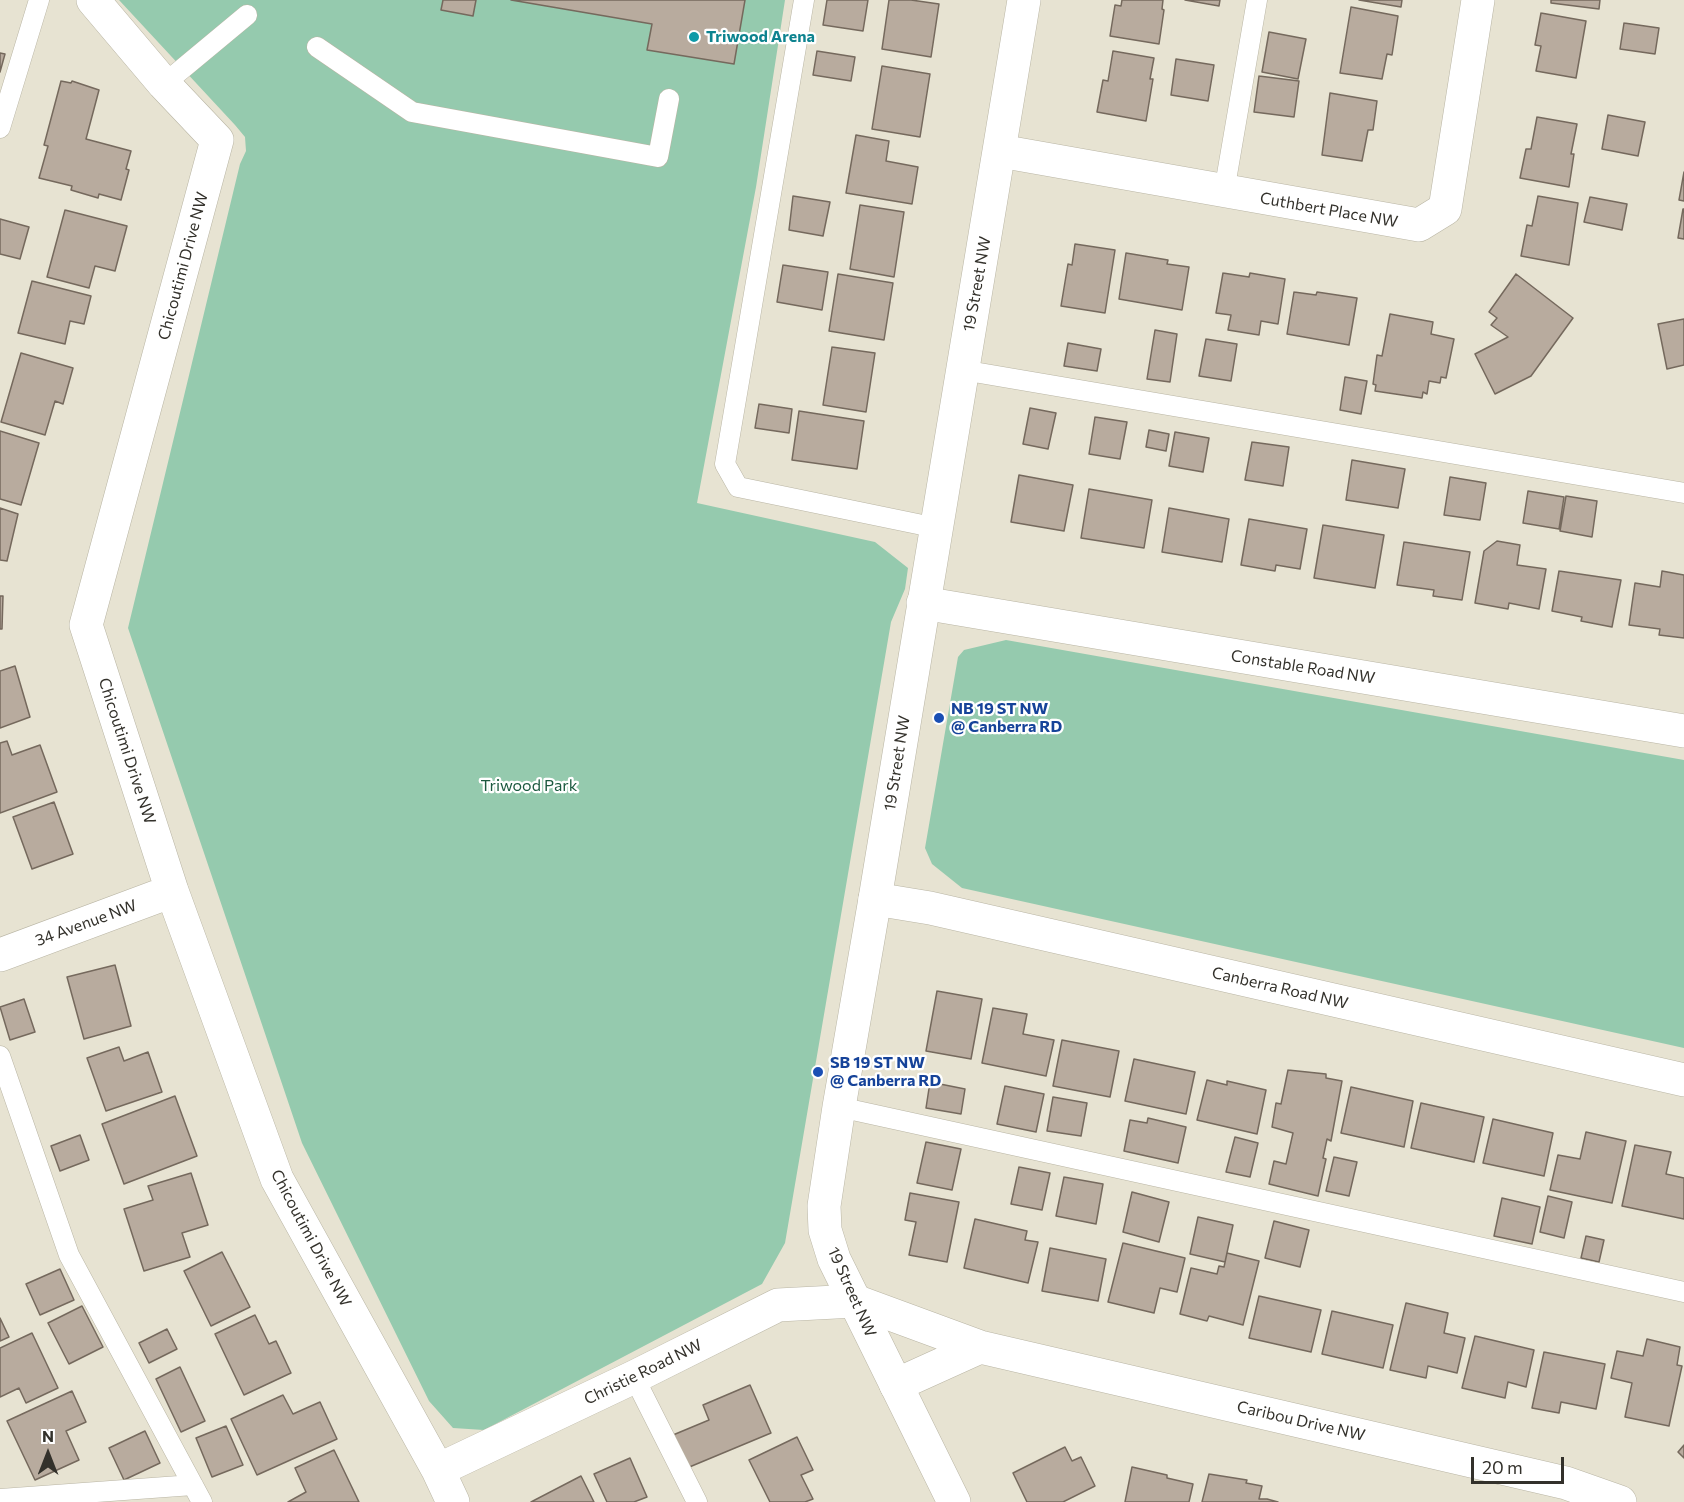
<!DOCTYPE html>
<html>
<head>
<meta charset="utf-8">
<style>
  body { margin:0 }
  #map { position:relative; width:1684px; height:1502px; overflow:hidden; background:#e7e3d2; font-family:Commissioner,sans-serif }
  canvas { display:block }
  .north { position:absolute; left:18px; top:1424px; width:60px; height:60px; -webkit-text-stroke:4px #fff; paint-order:stroke; rotate:0deg; font-size:16px; font-weight:700; line-height:24px; text-align:center; color:#33312b }
  .north::after { content:''; display:block; margin:auto; width:21px; height:27px; background:#33312b; clip-path:polygon(50% 0,100% 100%,50% 72%,0 100%) }
  .scale { position:absolute; left:1471px; top:1457px; width:93px; height:27px; box-sizing:border-box; border:3px solid #33312b; border-top:0; padding-left:8px; font-size:18px; line-height:21px; white-space:nowrap; color:#33312b; -webkit-text-stroke:4px #fff; paint-order:stroke }
</style>
</head>
<body>
<div id="map">
<canvas width="1684" height="1502"></canvas>
<div class="north">N</div>
<div class="scale">20 m</div>
</div>
<script>
const c = document.querySelector('canvas').getContext('2d');
c.lineJoin = 'round';
function paint(path, color) {
  c.fillStyle = color;
  c.fill(path, 'evenodd');
}
function toPath(rows) {
  const path = new Path2D();
  for (const r of rows) {
    path.moveTo(r[0], r[1]);
    for (let i = 2; i < r.length; i += 2) path.lineTo(r[i], r[i + 1]);
  }
  return path;
}
function stroke(path, color, width, dash) {
  c.strokeStyle = color;
  c.lineWidth = width;
  c.lineCap = dash ? 'butt' : 'round';
  c.setLineDash(dash || []);
  c.stroke(path);
}
function write(font, color, halo, rows, align = 'center') {
  c.font = font + ' Commissioner,sans-serif';
  c.lineWidth = 4.5;
  c.setLineDash([]);
  c.textBaseline = 'middle';
  c.strokeStyle = halo;
  c.fillStyle = color;
  for (const [text, x, y, turn = 0] of rows) {
    c.save();
    c.translate(x, y);
    c.rotate((+turn || 0) * Math.PI / 180);
    c.textAlign = isNaN(turn) ? turn : align;
    if (halo) c.strokeText(text, 0, 0);
    c.fillText(text, 0, 0);
    c.restore();
  }
}
const green = toPath([
  [119,0,785,0,756,187,697,503,875,542,908,568,905,589,891,622,785,1243,762,1284,484,1430,453,1428,429,1401,302,1143,128,628,240,164,246,151,245,137,235,125],
  [1006,640,1684,760,1684,1048,962,888,932,864,925,848,958,657,964,650]
]);
const building = toPath([
  [443,0,476,0,473,16,441,10,443,0],
  [511,0,745,0,734,64,647,50,652,24,511,0],
  [827,0,868,0,863,31,823,25,827,0],
  [889,0,911,0,939,4,931,57,882,49,889,0],
  [1122,0,1163,0,1162,9,1164,10,1159,44,1110,36,1115,5,1121,6,1122,0],
  [1185,0,1220,0,1219,6,1185,0],
  [1359,0,1402,0,1401,7,1359,0],
  [1551,0,1600,0,1599,9,1551,3,1551,0],
  [1351,7,1398,16,1392,55,1387,54,1382,79,1340,73,1351,7],
  [1541,13,1586,21,1576,78,1536,71,1541,46,1535,45,1541,13],
  [1624,23,1659,28,1655,54,1620,49,1624,23],
  [1269,32,1306,39,1298,79,1262,72,1269,32],
  [817,51,855,57,851,81,813,75,817,51],
  [1113,51,1154,58,1150,79,1153,79,1146,121,1097,112,1103,80,1108,81,1113,51],
  [0,53,5,54,0,72,0,53],
  [1176,59,1214,65,1208,101,1171,95,1176,59],
  [882,66,930,74,920,137,872,129,882,66],
  [1259,76,1299,81,1294,117,1254,112,1259,76],
  [61,81,71,83,72,81,99,90,86,139,131,151,126,169,129,170,121,200,99,194,98,198,71,190,72,186,39,178,48,146,44,145,61,81],
  [1330,93,1377,101,1373,130,1368,130,1362,161,1322,155,1330,93],
  [1608,115,1645,122,1638,156,1602,149,1608,115],
  [1537,117,1577,124,1571,154,1574,154,1569,187,1520,178,1526,149,1531,149,1537,117],
  [856,135,889,141,886,161,918,167,912,204,846,193,856,135],
  [1684,172,1684,201,1679,200,1684,172],
  [793,196,830,202,823,236,789,230,793,196],
  [1538,196,1578,203,1569,265,1521,256,1527,225,1532,226,1538,196],
  [1590,197,1627,204,1622,230,1584,222,1590,197],
  [860,205,904,212,894,277,850,269,860,205],
  [1683,209,1684,209,1684,239,1678,238,1683,209],
  [65,210,127,226,115,271,95,266,89,288,47,277,65,210],
  [0,219,29,227,20,259,0,254,0,219],
  [1075,244,1115,250,1105,313,1061,306,1068,264,1072,265,1075,244],
  [1126,253,1168,260,1167,264,1189,267,1182,310,1119,299,1126,253],
  [783,265,828,272,822,310,777,302,783,265],
  [1223,273,1249,277,1250,273,1285,279,1278,324,1261,321,1259,335,1228,330,1231,315,1216,313,1223,273],
  [838,274,893,283,884,340,829,331,838,274],
  [1516,274,1573,318,1531,376,1495,394,1475,354,1508,337,1491,325,1497,318,1489,312,1516,274],
  [32,281,91,296,84,324,70,321,65,344,18,333,32,281],
  [1294,292,1316,295,1317,292,1357,298,1349,345,1287,334,1294,292],
  [1390,314,1433,322,1431,334,1454,339,1446,378,1441,377,1440,383,1429,381,1427,394,1423,392,1422,398,1375,391,1376,385,1373,384,1377,355,1382,356,1390,314],
  [1684,319,1684,365,1667,369,1658,324,1684,319],
  [1155,330,1177,334,1170,382,1147,379,1155,330],
  [1206,339,1237,344,1231,381,1199,376,1206,339],
  [1068,343,1101,349,1097,371,1064,366,1068,343],
  [832,347,875,353,866,412,823,405,832,347],
  [21,353,73,368,63,404,55,401,45,435,1,422,21,353],
  [1345,377,1367,381,1361,414,1340,410,1345,377],
  [759,404,792,409,789,433,755,428,759,404],
  [1030,408,1056,413,1048,449,1023,444,1030,408],
  [799,411,864,421,857,469,792,460,799,411],
  [1095,417,1127,422,1120,459,1089,454,1095,417],
  [1149,430,1169,434,1166,451,1146,447,1149,430],
  [0,431,39,443,21,505,0,499,0,431],
  [1175,432,1209,438,1203,472,1169,466,1175,432],
  [1252,442,1289,447,1283,486,1245,480,1252,442],
  [1352,460,1405,469,1398,508,1346,500,1352,460],
  [1019,475,1073,485,1064,531,1011,522,1019,475],
  [1450,477,1486,483,1480,520,1444,515,1450,477],
  [1089,489,1152,500,1144,548,1081,538,1089,489],
  [1528,491,1564,497,1559,529,1523,523,1528,491],
  [1566,496,1597,501,1592,537,1560,531,1566,496],
  [0,508,18,514,7,561,0,560,0,508],
  [1169,508,1229,519,1222,562,1162,552,1169,508],
  [1249,519,1307,529,1300,569,1276,565,1275,571,1241,565,1249,519],
  [1323,525,1384,535,1375,588,1314,578,1323,525],
  [1497,541,1520,545,1517,565,1546,569,1539,609,1509,603,1508,609,1475,603,1484,551,1497,541],
  [1404,542,1470,552,1462,600,1433,596,1434,590,1397,585,1404,542],
  [1559,571,1621,580,1612,627,1581,621,1582,617,1552,611,1559,571],
  [1662,571,1684,575,1684,638,1659,635,1660,629,1629,625,1635,583,1660,587,1662,571],
  [0,596,3,596,2,629,0,629,0,596],
  [15,666,30,717,0,728,0,671,15,666],
  [7,741,12,755,40,745,57,792,0,813,0,743,7,741],
  [54,802,73,854,32,869,13,817,54,802],
  [115,965,131,1026,84,1039,67,977,115,965],
  [937,991,982,999,971,1059,926,1051,937,991],
  [24,999,35,1032,10,1040,0,1007,24,999],
  [993,1008,1027,1014,1023,1034,1054,1040,1046,1076,982,1063,993,1008],
  [1062,1040,1119,1051,1110,1097,1053,1086,1062,1040],
  [119,1047,124,1061,148,1052,162,1092,106,1111,87,1058,119,1047],
  [1134,1059,1195,1072,1186,1114,1125,1101,1134,1059],
  [1288,1070,1326,1074,1326,1078,1342,1081,1331,1141,1327,1139,1323,1158,1326,1159,1318,1196,1269,1184,1274,1161,1286,1164,1293,1133,1272,1127,1276,1103,1281,1104,1288,1070],
  [1207,1080,1227,1085,1227,1081,1266,1090,1257,1134,1197,1120,1207,1080],
  [930,1082,965,1089,961,1114,926,1108,930,1082],
  [1005,1086,1044,1094,1036,1132,997,1124,1005,1086],
  [1351,1087,1413,1101,1404,1147,1341,1133,1351,1087],
  [175,1096,197,1156,124,1184,102,1124,175,1096],
  [1053,1097,1087,1103,1081,1136,1047,1131,1053,1097],
  [1421,1103,1484,1117,1474,1162,1411,1148,1421,1103],
  [1148,1118,1186,1127,1178,1163,1124,1151,1130,1120,1147,1123,1148,1118],
  [1493,1119,1553,1133,1544,1176,1483,1163,1493,1119],
  [1586,1132,1626,1141,1612,1203,1550,1190,1558,1155,1580,1159,1586,1132],
  [80,1135,89,1160,60,1171,51,1146,80,1135],
  [1235,1137,1258,1143,1250,1177,1226,1172,1235,1137],
  [926,1142,961,1149,952,1190,917,1183,926,1142],
  [1635,1145,1671,1152,1666,1174,1684,1178,1684,1219,1622,1206,1635,1145],
  [1334,1157,1357,1162,1349,1196,1326,1191,1334,1157],
  [1019,1167,1050,1173,1042,1210,1011,1204,1019,1167],
  [191,1173,208,1225,182,1233,190,1257,144,1271,124,1209,153,1200,148,1186,191,1173],
  [1064,1177,1103,1184,1096,1224,1056,1216,1064,1177],
  [1132,1192,1169,1202,1159,1242,1123,1232,1132,1192],
  [910,1193,959,1202,947,1262,909,1255,916,1222,905,1220,910,1193],
  [1548,1196,1572,1202,1564,1238,1540,1232,1548,1196],
  [1502,1198,1540,1207,1532,1244,1494,1236,1502,1198],
  [1198,1217,1233,1225,1225,1262,1190,1254,1198,1217],
  [975,1219,1027,1231,1025,1240,1038,1242,1028,1283,964,1268,975,1219],
  [1274,1221,1309,1230,1300,1267,1265,1258,1274,1221],
  [1586,1236,1604,1240,1599,1262,1581,1258,1586,1236],
  [1123,1243,1185,1258,1177,1292,1160,1288,1154,1313,1108,1302,1123,1243],
  [1050,1248,1106,1259,1098,1301,1042,1291,1050,1248],
  [222,1252,250,1307,211,1326,184,1271,222,1252],
  [1227,1253,1259,1261,1243,1325,1209,1316,1207,1321,1180,1314,1191,1268,1217,1274,1219,1266,1224,1267,1227,1253],
  [60,1269,74,1300,40,1315,26,1284,60,1269],
  [1259,1296,1321,1310,1311,1352,1249,1338,1259,1296],
  [1406,1303,1448,1313,1444,1333,1465,1338,1457,1373,1428,1366,1426,1378,1390,1370,1406,1303],
  [82,1306,103,1347,69,1364,48,1323,82,1306],
  [1332,1311,1393,1325,1383,1368,1322,1354,1332,1311],
  [255,1315,269,1344,276,1341,291,1373,244,1395,215,1334,255,1315],
  [0,1318,9,1337,0,1341,0,1318],
  [167,1329,177,1349,149,1363,139,1343,167,1329],
  [32,1333,58,1388,26,1403,19,1388,0,1397,0,1348,32,1333],
  [1475,1336,1534,1350,1526,1387,1508,1382,1505,1398,1462,1388,1475,1336],
  [1647,1339,1680,1347,1677,1365,1682,1366,1669,1426,1625,1417,1632,1383,1611,1378,1617,1351,1643,1356,1647,1339],
  [1544,1352,1605,1364,1596,1409,1561,1402,1559,1413,1532,1408,1544,1352],
  [180,1367,205,1421,181,1432,156,1379,180,1367],
  [750,1385,771,1433,687,1468,673,1435,709,1420,703,1405,750,1385],
  [72,1391,86,1422,66,1431,79,1460,35,1480,7,1421,72,1391],
  [283,1395,293,1414,320,1402,337,1439,257,1475,231,1419,283,1395],
  [226,1426,243,1465,212,1477,196,1438,226,1426],
  [145,1431,160,1463,124,1480,109,1448,145,1431],
  [797,1437,813,1470,801,1475,813,1499,805,1502,770,1502,749,1460,797,1437],
  [1684,1445,1684,1458,1678,1452,1684,1445],
  [1065,1447,1072,1461,1081,1457,1095,1486,1063,1502,1027,1502,1013,1473,1065,1447],
  [334,1450,359,1502,288,1502,306,1492,295,1468,334,1450],
  [630,1458,647,1497,634,1502,607,1502,594,1474,630,1458],
  [1132,1467,1167,1475,1167,1478,1193,1484,1189,1502,1125,1502,1132,1467],
  [1209,1474,1247,1480,1246,1483,1262,1486,1259,1499,1267,1499,1278,1502,1202,1502,1209,1474],
  [581,1476,594,1502,531,1502,581,1476]
]);
const lane = toPath([
  [804,0,725,464,738,487,937,528],
  [317,47,412,112,658,157,669,99],
  [164,84,247,15],
  [0,128,39,0],
  [1224,192,1257,0],
  [962,370,1684,493],
  [0,1056,69,1255,202,1502],
  [839,1107,1684,1292],
  [634,1377,697,1502],
  [0,1499,193,1485]
]);
const street = toPath([
  [93,0,164,84,217,140,86,625,172,891,277,1179,438,1470,453,1502],
  [1000,151,1419,225,1445,209,1478,0],
  [923,603,1684,731],
  [875,899,930,908,1684,1080],
  [0,955,172,891],
  [896,1385,980,1347],
  [438,1470,634,1377,778,1305,855,1301,980,1347,1566,1483,1620,1502]
]);
const secondary = toPath([
  [954,1502,834,1259,825,1230,824,1206,839,1107,875,899,1024,0]
]);
const markers = [
  [694,37,6,"#0f9aa8"],
  [939,718,6,"#1a4fb4"],
  [818,1072,6,"#1a4fb4"]
];
const cultureNames = [
  ["Triwood Arena",706,37]
];
const streetNames = [
  ["Cuthbert Place NW",1329,210,10],
  ["Chicoutimi Drive NW",183,266,-75],
  ["19 Street NW",977,284,-80],
  ["Constable Road NW",1303,667,9],
  ["Chicoutimi Drive NW",127,751,72],
  ["19 Street NW",897,763,-81],
  ["34 Avenue NW",86,923,-20],
  ["Canberra Road NW",1280,988,13],
  ["Chicoutimi Drive NW",311,1238,62],
  ["19 Street NW",852,1292,66],
  ["Christie Road NW",643,1372,-26],
  ["Caribou Drive NW",1301,1421,13]
];
const transitNames = [
  ["NB 19 ST NW",951,709],
  ["@ Canberra RD",951,727],
  ["SB 19 ST NW",830,1063],
  ["@ Canberra RD",830,1081]
];
const parkNames = [
  ["Triwood Park",529,786]
];
paint(green, '#95caae');
paint(building, '#b8ab9e');
stroke(building, '#75695d', 1.5);
stroke(lane, '#b9b5a4', 21);
stroke(street, '#b9b5a4', 34);
stroke(secondary, '#b9b5a4', 34);
stroke(lane, '#fff', 20);
stroke(street, '#fff', 33);
stroke(secondary, '#fff', 33);
for (const [x, y, r, color] of markers) {
  const dot = new Path2D();
  dot.arc(x, y, r, 0, 2 * Math.PI);
  c.fillStyle = color;
  c.fill(dot);
  stroke(dot, '#fff', 2);
}
write('bold 16px', '#0d838f', '#fff', cultureNames, 'left');
write('16px', '#33312b', '#fff', streetNames);
write('bold 16px', '#164399', '#fff', transitNames, 'left');
write('16px', '#1b593f', '#fff', parkNames);
</script>
</body>
</html>
